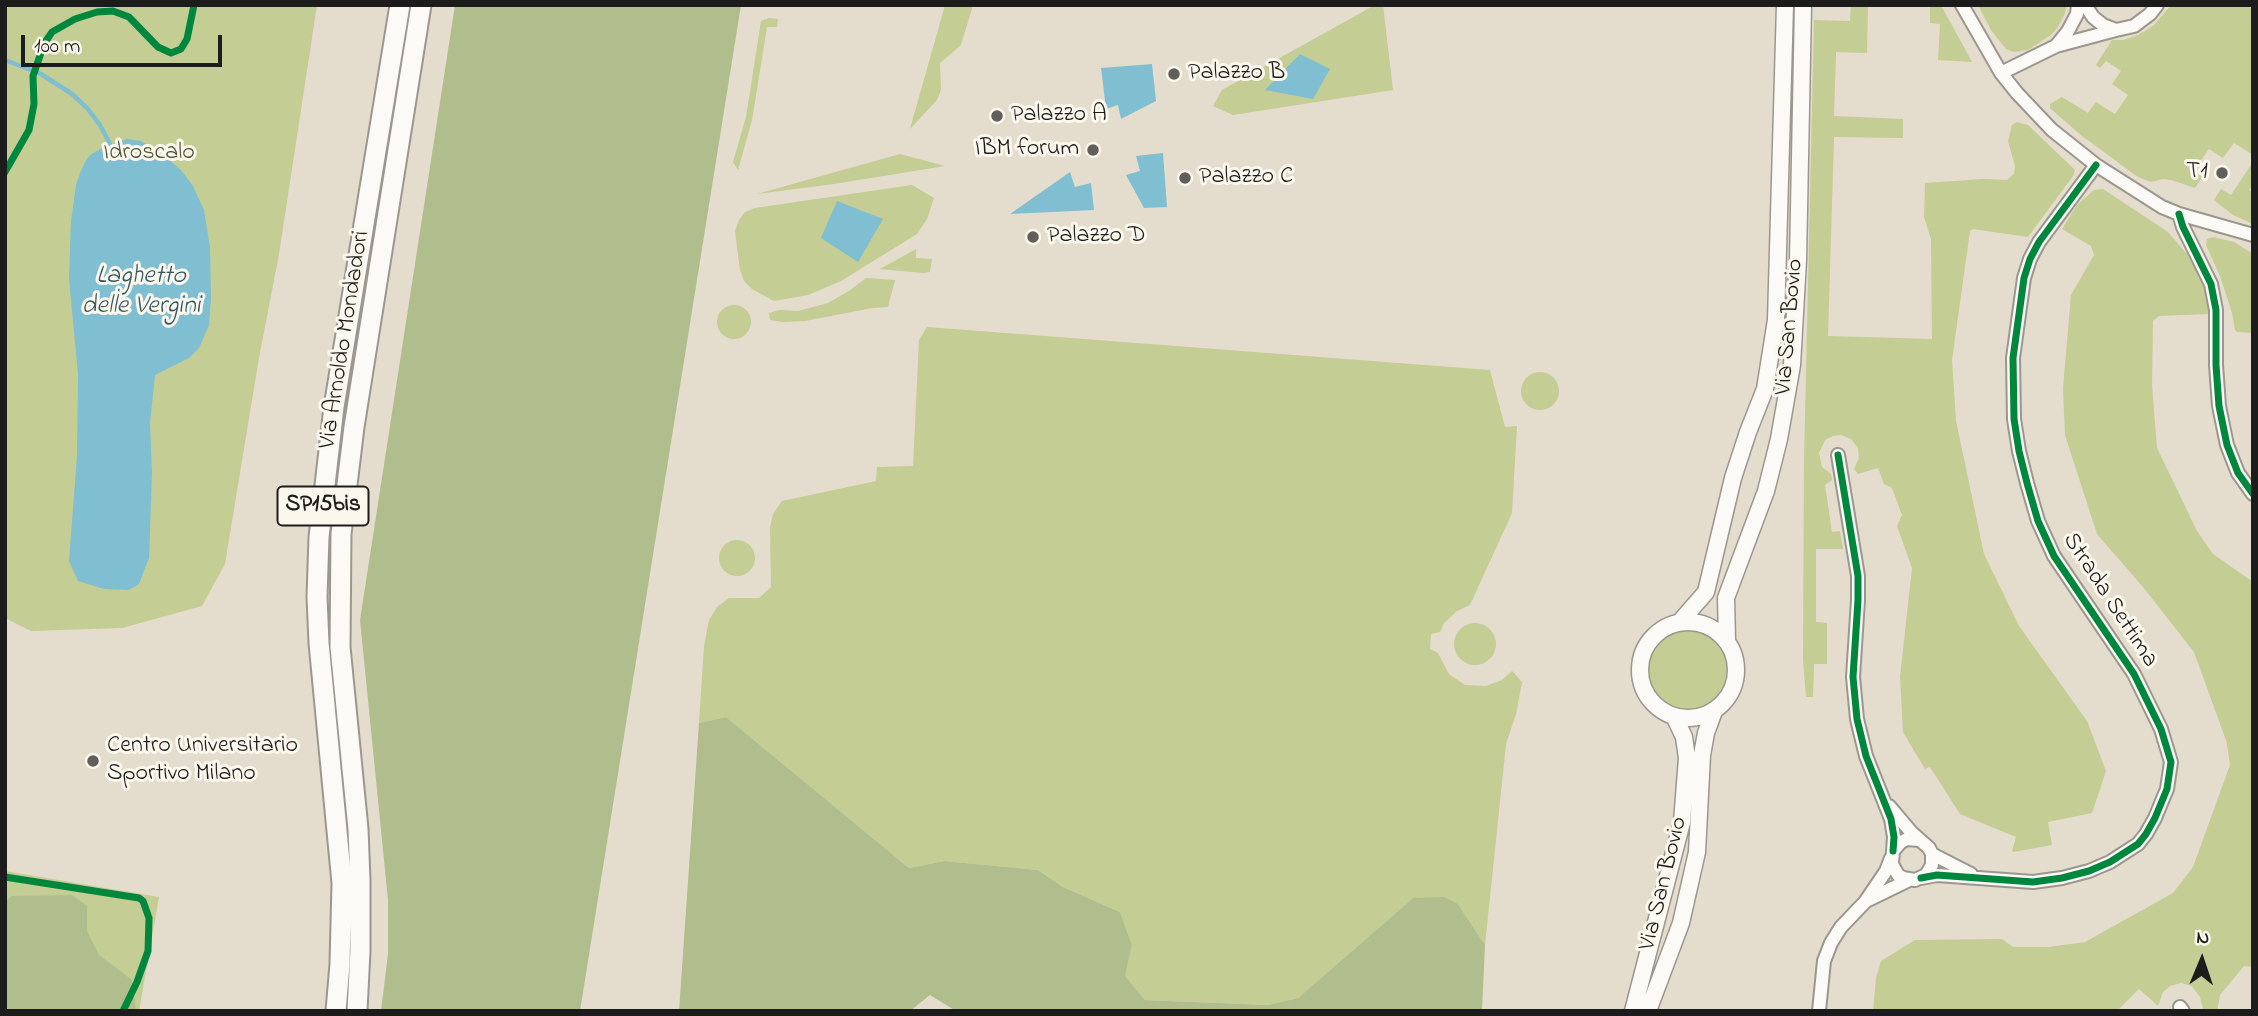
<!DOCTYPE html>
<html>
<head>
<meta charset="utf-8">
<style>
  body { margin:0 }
  #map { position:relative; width:2258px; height:1016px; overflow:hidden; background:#e4dccc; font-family:"Indie Flower",sans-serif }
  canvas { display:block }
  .frame { position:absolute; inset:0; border:7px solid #1c1c1c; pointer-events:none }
  .north { position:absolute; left:2167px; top:925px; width:70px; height:70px; -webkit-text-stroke:5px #fbf7ec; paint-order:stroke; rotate:2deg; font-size:19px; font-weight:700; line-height:28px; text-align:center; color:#1c1c1c }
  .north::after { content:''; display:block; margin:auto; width:24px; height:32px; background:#1c1c1c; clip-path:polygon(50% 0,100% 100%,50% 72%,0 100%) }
  .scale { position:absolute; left:21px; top:35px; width:201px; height:32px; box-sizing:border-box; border:4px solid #1c1c1c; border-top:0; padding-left:9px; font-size:21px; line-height:24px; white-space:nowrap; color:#1c1c1c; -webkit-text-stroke:5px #fbf7ec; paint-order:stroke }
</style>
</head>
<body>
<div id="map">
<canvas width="2258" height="1016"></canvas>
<div class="frame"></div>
<div class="north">N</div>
<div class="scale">100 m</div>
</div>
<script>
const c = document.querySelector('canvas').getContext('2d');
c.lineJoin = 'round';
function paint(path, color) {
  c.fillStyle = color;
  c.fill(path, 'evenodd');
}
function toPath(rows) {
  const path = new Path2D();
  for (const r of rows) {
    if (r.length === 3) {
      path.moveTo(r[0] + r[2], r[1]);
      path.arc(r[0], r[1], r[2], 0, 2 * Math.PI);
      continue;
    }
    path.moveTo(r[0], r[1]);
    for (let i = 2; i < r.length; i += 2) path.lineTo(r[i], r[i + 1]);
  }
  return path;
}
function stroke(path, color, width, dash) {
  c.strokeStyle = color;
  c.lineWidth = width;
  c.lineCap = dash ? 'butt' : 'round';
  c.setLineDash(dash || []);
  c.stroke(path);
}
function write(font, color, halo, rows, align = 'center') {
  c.font = font + ' "Indie Flower",sans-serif';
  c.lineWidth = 6;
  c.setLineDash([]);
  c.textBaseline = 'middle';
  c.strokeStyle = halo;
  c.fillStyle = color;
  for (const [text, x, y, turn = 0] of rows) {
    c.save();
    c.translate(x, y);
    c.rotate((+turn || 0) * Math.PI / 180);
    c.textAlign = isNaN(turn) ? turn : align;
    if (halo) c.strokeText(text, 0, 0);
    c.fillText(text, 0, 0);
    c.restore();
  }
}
const green = toPath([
  [5,5,317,5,279,254,259,358,225,564,202,606,122,628,31,631,5,618],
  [945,5,973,5,961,45,940,63,941,90,937,100,910,129],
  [1375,5,1383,5,1393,90,1233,115,1213,106,1222,90],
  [1851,5,1868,5,1867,53,1836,52,1834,116,1903,119,1903,138,1834,137,1828,336,1932,339,1931,239,1924,217,1925,183,1983,179,2007,180,2014,174,2015,166,2008,141,2012,125,2017,122,2028,125,2075,170,2073,176,2028,237,1973,229,1970,231,1952,360,1956,421,1984,554,2019,626,2087,721,2106,771,2092,813,2048,822,2052,845,2013,852,2012,851,2016,837,1960,814,1930,767,1925,769,1903,732,1900,677,1912,568,1897,526,1902,515,1892,488,1884,484,1878,468,1858,474,1854,469,1859,458,1858,448,1851,439,1841,435,1833,436,1825,440,1819,453,1822,467,1831,474,1832,480,1825,485,1832,532,1840,531,1843,549,1816,549,1816,622,1827,623,1827,664,1814,664,1813,697,1806,697,1803,660,1804,460,1814,20,1850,21],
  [1930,5,1941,5,1972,62,1938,60,1940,24,1930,23],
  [1978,5,2067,5,2065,13,2058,27,2051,35,2028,50,2014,52,2006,49,1991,30],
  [2171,5,2253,5,2251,57,2253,60,2253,155,2234,143,2223,158,2209,149,2194,170,2203,176,2195,188,2171,180,2163,179,2151,182,2138,177,2082,136,2050,108,2050,104,2062,97,2088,113,2096,102,2115,114,2128,95,2112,84,2121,71,2106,61,2100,68,2096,65,2112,40,2123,40,2138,35,2154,25],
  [769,18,778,19,777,27,767,27,752,120,738,170,733,162,746,117,761,21],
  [900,154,945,166,834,184,757,194],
  [2253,162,2253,185,2249,190,2253,193,2253,224,2233,215,2214,200,2221,189,2231,195],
  [912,185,934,198,927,219,917,234,841,281,808,295,774,301,752,289,744,281,740,270,735,231,739,220,745,212,755,208],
  [2103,189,2168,232,2187,254,2203,281,2209,314,2159,316,2153,321,2152,385,2157,448,2197,531,2213,554,2253,582,2253,967,2244,966,2220,995,2217,1011,2203,1009,2200,997,2192,986,2181,983,2170,986,2163,992,2158,1006,2139,989,2117,1011,1873,1011,1876,978,1881,961,1915,940,2002,939,2013,947,2049,947,2085,942,2173,893,2193,867,2230,765,2227,743,2194,652,2143,587,2097,534,2065,435,2063,388,2071,295,2094,255,2091,246,2062,229,2077,205,2094,190],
  [2213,237,2234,242,2253,254,2253,333,2237,332,2235,330,2232,313,2220,276,2206,245,2207,239],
  [916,249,916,258,932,259,930,272,923,273,880,269],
  [866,278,895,280,888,307,872,308,805,321,783,322,770,320,769,313,780,310,798,311,828,303,849,291],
  [734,322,17],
  [927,327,1490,370,1505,427,1517,426,1512,513,1470,605,1457,611,1444,623,1440,632,1431,634,1430,649,1438,653,1449,674,1465,685,1486,686,1502,680,1512,671,1522,682,1516,714,1506,744,1485,945,1458,904,1413,898,1298,998,1268,1005,1145,1000,1125,976,1132,945,1120,912,1063,887,1038,870,944,861,909,868,726,717,699,723,704,646,709,620,717,607,729,598,759,598,771,587,770,528,773,514,782,501,876,481,877,467,913,466,919,340],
  [1540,391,19],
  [737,558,18],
  [1475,644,21],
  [1688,670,41],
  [5,871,159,897,139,1011,5,1011]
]);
const forest = toPath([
  [455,5,741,5,580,1011,381,1011,388,954,388,900,360,620],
  [726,717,909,868,944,861,1038,870,1063,887,1120,912,1132,945,1125,976,1145,1000,1268,1005,1298,998,1413,898,1444,897,1458,904,1485,945,1482,1011,956,1011,930,995,910,1011,679,1011,699,723],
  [72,895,87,906,87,931,99,955,132,980,136,1011,5,1011,5,902,12,896]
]);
const water = toPath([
  [1300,54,1330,69,1313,99,1265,90],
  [1152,64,1156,101,1121,119,1118,105,1106,109,1101,68],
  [127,139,141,141,161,153,181,170,193,186,204,210,210,248,211,298,209,325,199,348,189,358,155,375,150,423,152,473,149,558,139,584,129,590,104,589,78,581,69,561,77,456,78,374,69,279,71,221,76,185,80,173,85,162,90,155,100,149],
  [1163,153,1167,207,1144,208,1126,175,1140,171,1136,156],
  [1070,172,1075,187,1091,183,1094,210,1010,214],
  [837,201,883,219,858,262,821,238]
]);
const stream = toPath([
  [5,60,41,74,72,94,87,108,100,125,110,144]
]);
const minor = toPath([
  [1962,5,2001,73,2017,93,2052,130,2096,165,2162,207,2179,214,2253,235],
  [2085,5,2093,17,2103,25,2116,30,2134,26,2150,14,2157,5],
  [2056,46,2068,31,2077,14,2078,5],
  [2001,73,2056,46,2116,30],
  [2179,214,2183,227,2211,284,2216,310,2216,365,2219,406,2227,445,2238,473,2253,494],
  [1838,455,1858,576,1858,600,1853,677,1857,719,1866,756,1891,819,1894,837,1893,851],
  [1889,806,1911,832,1929,848,1932,854,1932,865,1926,875,1915,880,1903,878,1898,875,1892,864,1893,851,1901,842,1907,839,1919,840],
  [1932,854,1971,874],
  [1921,878,1937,875,2033,882,2062,878,2089,871,2110,862,2138,844,2146,834,2155,818,2167,789,2171,762,2161,729,2134,674,2054,556,2038,521,2027,483,2019,451,2014,419,2013,358,2024,278,2030,259,2039,242,2096,165],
  [1868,900,1909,880],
  [2180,1007,2183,1011],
  [1819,1011,1824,961,1831,943,1841,927,1865,902,1886,871,1891,858]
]);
const major = toPath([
  [1688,670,48],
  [1679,623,1706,592,1733,478,1748,432,1765,389,1776,320,1785,5],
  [1727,640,1726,598,1766,491,1779,439,1792,365,1798,260,1803,5],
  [1633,1011,1682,822,1687,758,1684,737,1674,716],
  [1648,1011,1681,923,1697,852,1702,755,1706,733,1714,711]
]);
const highway = toPath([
  [336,1011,340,964,342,883,319,643,317,597,319,537,334,407,400,5],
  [357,1011,360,951,360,880,358,829,340,647,341,534,354,427,421,5]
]);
const cycleway = toPath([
  [5,172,29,130,34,104,33,76,44,44,52,32,75,19,97,12,113,11,129,17,158,47,171,53,181,49,187,39,194,5],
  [2179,214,2183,227,2211,284,2216,310,2216,365,2219,406,2227,445,2238,473,2253,494],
  [1838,455,1858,576,1858,600,1853,677,1857,719,1866,756,1891,819,1894,837,1893,851],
  [5,877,139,898,143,901,149,918,148,951,137,982,123,1011],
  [1921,878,1937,875,2033,882,2062,878,2089,871,2110,862,2138,844,2146,834,2155,818,2167,789,2171,762,2161,729,2134,674,2054,556,2038,521,2027,483,2019,451,2014,419,2013,358,2024,278,2030,259,2039,242,2096,165]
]);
const markers = [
  [1174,74,7,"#625f5a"],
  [997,116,7,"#625f5a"],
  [1093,150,7,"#625f5a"],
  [2222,173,7,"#625f5a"],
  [1185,178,7,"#625f5a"],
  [1033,237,7,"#625f5a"],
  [93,761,7,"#625f5a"]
];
const shields = [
  [323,506,91]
];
const shieldNames = [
  ["SP15bis",323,506]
];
const poiNames = [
  ["Palazzo B",1188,74],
  ["Palazzo A",1011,116],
  ["IBM forum",1079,150,"right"],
  ["T1",2208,173,"right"],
  ["Palazzo C",1199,178],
  ["Palazzo D",1047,237],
  ["Centro Universitario",107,747],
  ["Sportivo Milano",107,775]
];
const parkNames = [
  ["Idroscalo",149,154]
];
const streetNames = [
  ["Via San Bovio",1791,327,-85],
  ["Via Arnoldo Mondadori",346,340,-81],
  ["Strada Settima",2109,601,57],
  ["Via San Bovio",1665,884,-76]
];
const waterNames = [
  ["Laghetto",141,278],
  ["delle Vergini",141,308]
];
paint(green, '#c3cd94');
paint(forest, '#b0be8e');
paint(water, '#80bed1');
stroke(stream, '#80bed1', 4.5);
stroke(minor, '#9c978e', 16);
stroke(major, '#9c978e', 19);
stroke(highway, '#9c978e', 23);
stroke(minor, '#fbfaf7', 12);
stroke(major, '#fbfaf7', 16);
stroke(highway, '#fbfaf7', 19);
stroke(cycleway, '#00873e', 7);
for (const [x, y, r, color] of markers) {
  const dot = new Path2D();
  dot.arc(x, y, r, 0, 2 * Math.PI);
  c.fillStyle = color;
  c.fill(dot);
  stroke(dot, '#fbf7ec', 2.5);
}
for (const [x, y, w] of shields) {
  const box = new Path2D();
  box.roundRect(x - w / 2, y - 19.5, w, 39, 5);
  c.fillStyle = '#fbf7ec';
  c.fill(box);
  stroke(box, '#1c1c1c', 2);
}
write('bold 23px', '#1c1c1c', null, shieldNames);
write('24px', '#1c1c1c', '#fbf7ec', poiNames, 'left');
write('24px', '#4d5536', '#fbf7ec', parkNames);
write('24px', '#1c1c1c', '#fbf7ec', streetNames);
write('italic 26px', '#335865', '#fbf7ec', waterNames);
</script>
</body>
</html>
